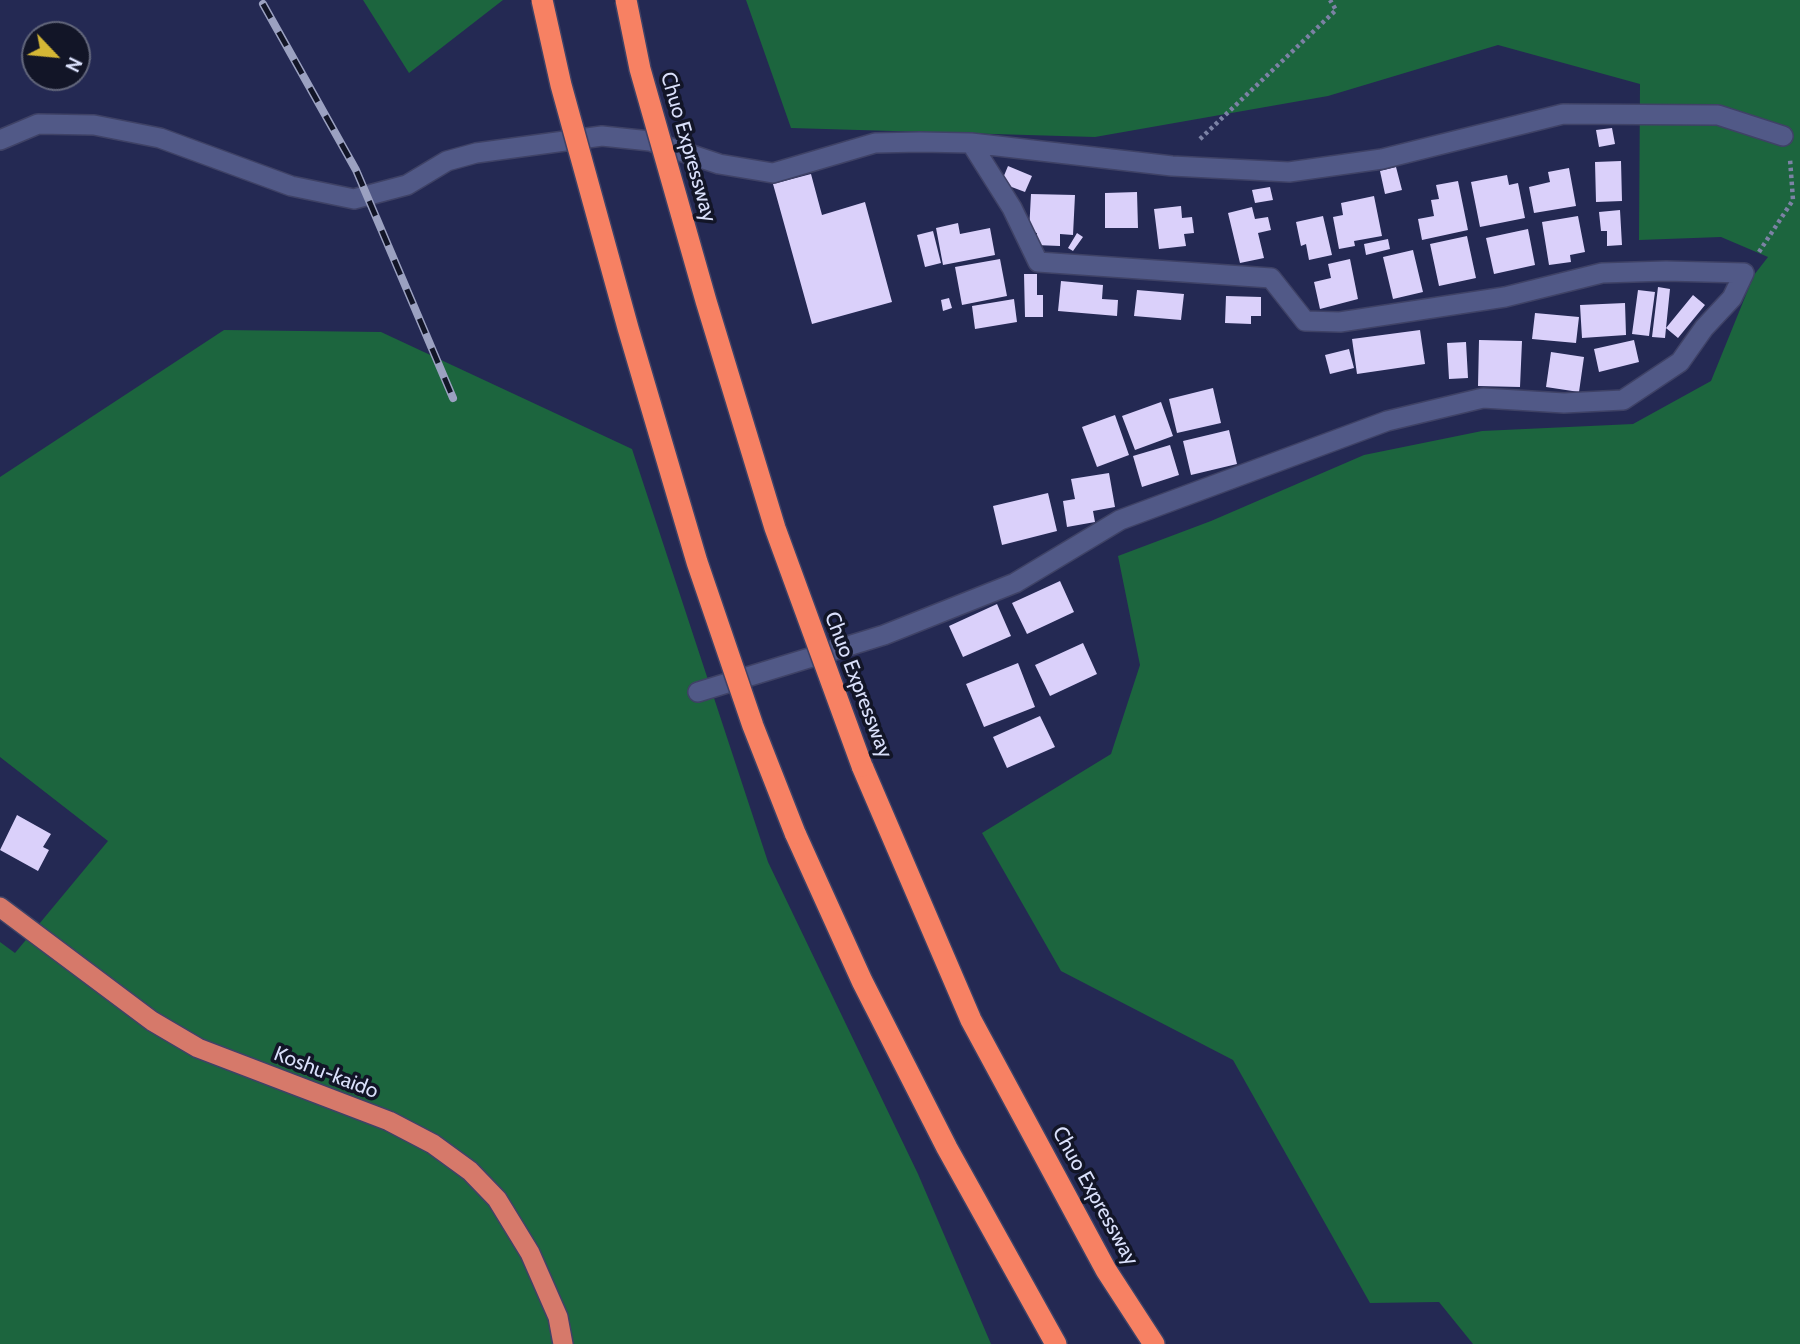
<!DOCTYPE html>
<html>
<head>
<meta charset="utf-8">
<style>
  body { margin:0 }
  #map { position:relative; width:1800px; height:1344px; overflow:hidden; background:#242953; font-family:Cabin,sans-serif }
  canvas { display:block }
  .north { position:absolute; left:21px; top:21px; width:70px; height:70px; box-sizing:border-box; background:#121527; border:2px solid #62667b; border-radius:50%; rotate:116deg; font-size:19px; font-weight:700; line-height:28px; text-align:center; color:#d9dffa }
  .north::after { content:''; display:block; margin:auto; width:24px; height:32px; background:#d4b635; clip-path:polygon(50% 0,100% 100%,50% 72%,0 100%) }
</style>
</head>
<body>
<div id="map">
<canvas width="1800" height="1344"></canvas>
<div class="north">N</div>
</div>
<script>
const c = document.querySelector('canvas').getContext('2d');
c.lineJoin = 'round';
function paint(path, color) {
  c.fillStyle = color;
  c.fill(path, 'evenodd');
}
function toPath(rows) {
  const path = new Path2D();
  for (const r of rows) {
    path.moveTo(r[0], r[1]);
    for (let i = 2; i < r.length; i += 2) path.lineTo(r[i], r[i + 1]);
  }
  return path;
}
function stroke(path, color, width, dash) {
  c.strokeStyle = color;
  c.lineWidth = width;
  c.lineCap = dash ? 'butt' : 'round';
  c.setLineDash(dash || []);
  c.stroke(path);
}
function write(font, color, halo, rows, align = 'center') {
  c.font = font + ' Cabin,sans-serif';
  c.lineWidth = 7;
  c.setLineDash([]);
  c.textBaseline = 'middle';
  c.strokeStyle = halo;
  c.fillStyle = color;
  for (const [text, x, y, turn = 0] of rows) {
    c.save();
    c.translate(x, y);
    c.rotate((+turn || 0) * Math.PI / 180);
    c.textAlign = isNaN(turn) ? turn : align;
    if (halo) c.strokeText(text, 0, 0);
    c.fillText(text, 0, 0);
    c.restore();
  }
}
const forest = toPath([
  [363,0,503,0,409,73],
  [746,0,1800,0,1800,1344,1473,1344,1439,1302,1370,1303,1233,1060,1061,971,982,833,1111,754,1140,665,1118,556,1211,521,1364,455,1482,431,1633,424,1711,381,1754,275,1768,257,1721,237,1639,240,1640,84,1498,45,1328,96,1095,137,791,128],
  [224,330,381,332,632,449,768,862,918,1174,991,1344,0,1344,0,942,15,953,108,841,0,757,0,477]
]);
const building = toPath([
  [1612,128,1615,144,1599,147,1596,130],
  [1621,161,1622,201,1596,202,1595,162],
  [1008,166,1032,176,1025,192,1001,183],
  [1396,167,1402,190,1385,194,1380,171],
  [1569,168,1576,206,1534,213,1529,187,1550,182,1548,172],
  [811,174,822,215,865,202,892,302,812,324,773,184],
  [1507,175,1509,185,1518,183,1525,218,1480,227,1471,182],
  [1458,181,1468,230,1422,240,1418,219,1434,216,1431,200,1439,199,1436,185],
  [1270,187,1273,200,1255,203,1252,190],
  [1137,192,1138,228,1105,228,1105,193],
  [1031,194,1075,195,1073,235,1060,234,1060,246,1036,245,1037,233,1029,232],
  [1374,196,1382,236,1354,241,1355,246,1339,249,1333,217,1343,215,1341,203],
  [1181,206,1182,218,1192,217,1194,233,1184,234,1186,246,1159,249,1154,209],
  [1252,207,1255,219,1268,217,1271,230,1258,233,1264,258,1240,263,1228,213],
  [1620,210,1622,245,1607,246,1607,231,1601,231,1599,212],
  [1323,216,1332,255,1309,260,1306,244,1301,246,1296,222],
  [1578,216,1585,252,1570,255,1571,262,1549,265,1542,222],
  [958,223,960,234,990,228,995,255,943,265,936,228],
  [1528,229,1535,265,1494,274,1486,238],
  [933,231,941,263,925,267,917,235],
  [1077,233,1083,237,1073,251,1068,248],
  [1467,236,1476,278,1439,286,1430,244],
  [1388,239,1390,249,1366,255,1364,244],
  [1413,250,1423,292,1393,299,1383,257],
  [1000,259,1007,296,962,305,955,267],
  [1350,259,1358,299,1320,309,1314,282,1331,278,1328,264],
  [1024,274,1037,274,1037,295,1043,295,1043,317,1025,317],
  [1061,281,1103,285,1102,299,1118,300,1117,316,1058,311],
  [1658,287,1670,289,1665,338,1652,337],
  [1137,290,1184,294,1181,320,1134,316],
  [1638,290,1655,292,1649,336,1632,334],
  [1693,295,1705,305,1678,338,1666,328],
  [1226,296,1261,297,1261,316,1251,316,1251,324,1225,323],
  [949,298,952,308,943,311,941,300],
  [1014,299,1017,322,975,329,972,306],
  [1625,303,1626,335,1582,338,1580,305],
  [1535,313,1579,317,1576,343,1532,339],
  [1420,330,1425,364,1357,374,1352,339],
  [1479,340,1522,341,1520,387,1478,386],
  [1634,340,1639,362,1599,372,1594,349],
  [1466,342,1468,378,1449,379,1447,343],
  [1349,349,1354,368,1330,374,1325,355],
  [1551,352,1584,357,1579,392,1546,387],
  [1213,388,1221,423,1177,433,1169,399],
  [1161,402,1173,436,1135,450,1122,416],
  [1115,415,1129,455,1097,467,1082,427],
  [1229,430,1237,464,1191,475,1183,441],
  [1170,445,1179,475,1142,487,1133,456],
  [1109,473,1115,507,1093,511,1095,522,1067,527,1063,501,1075,499,1071,479],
  [1048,493,1057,531,1002,545,993,506],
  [1060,581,1074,612,1027,634,1012,603],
  [997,604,1011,636,963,657,949,626],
  [1083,643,1097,674,1050,696,1035,665],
  [1018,663,1035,707,984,727,966,684],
  [1040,716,1055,747,1007,768,993,737],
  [17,815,51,834,43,847,49,850,38,871,0,850]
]);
const path = toPath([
  [1200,139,1336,10,1330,0],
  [1759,252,1793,200,1790,159]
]);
const minor = toPath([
  [0,140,38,124,94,125,160,138,291,186,354,199,407,185,447,161,476,153,602,136,650,141,719,164,773,173,875,143,920,142,971,143,1172,166,1289,172,1382,159,1563,114,1718,115,1783,136],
  [698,692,884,635,1015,583,1120,520,1387,421,1483,398,1564,403,1623,400,1680,362,1704,328,1732,298,1744,273,1666,271,1602,273,1505,297,1340,322,1305,321,1271,278,1038,262,1012,208,971,143]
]);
const trunk = toPath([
  [0,907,152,1021,198,1048,389,1121,433,1144,470,1171,497,1199,530,1253,558,1317,563,1344]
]);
const motorway = toPath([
  [862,766,971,1020,1106,1270,1154,1344],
  [795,833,862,981,947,1148,1056,1344]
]);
const rail = toPath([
  [263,4,356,170,453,398]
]);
const motorwayBridge = toPath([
  [542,0,561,85,628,328,697,562,753,726,795,833],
  [626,0,640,69,706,301,775,528,862,766]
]);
const streetNames = [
  ["Chuo Expressway",688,147,74],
  ["Chuo Expressway",858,685,69],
  ["Koshu-kaido",326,1073,21],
  ["Chuo Expressway",1095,1196,61]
];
paint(forest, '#1c653e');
paint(building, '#dad0fa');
stroke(minor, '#3f4266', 22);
stroke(trunk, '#3f4266', 22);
stroke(motorway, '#3f4266', 24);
stroke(path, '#7c82a5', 4.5, [3.5, 3.5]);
stroke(minor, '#515987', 19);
stroke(trunk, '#d6796a', 19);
stroke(motorway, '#f78163', 21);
stroke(rail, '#9ba1c1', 8);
stroke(rail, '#121527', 5, [16]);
stroke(motorwayBridge, '#3f4266', 24, []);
stroke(motorwayBridge, '#f78163', 21);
write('21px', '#d9dffa', '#121527', streetNames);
</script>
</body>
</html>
